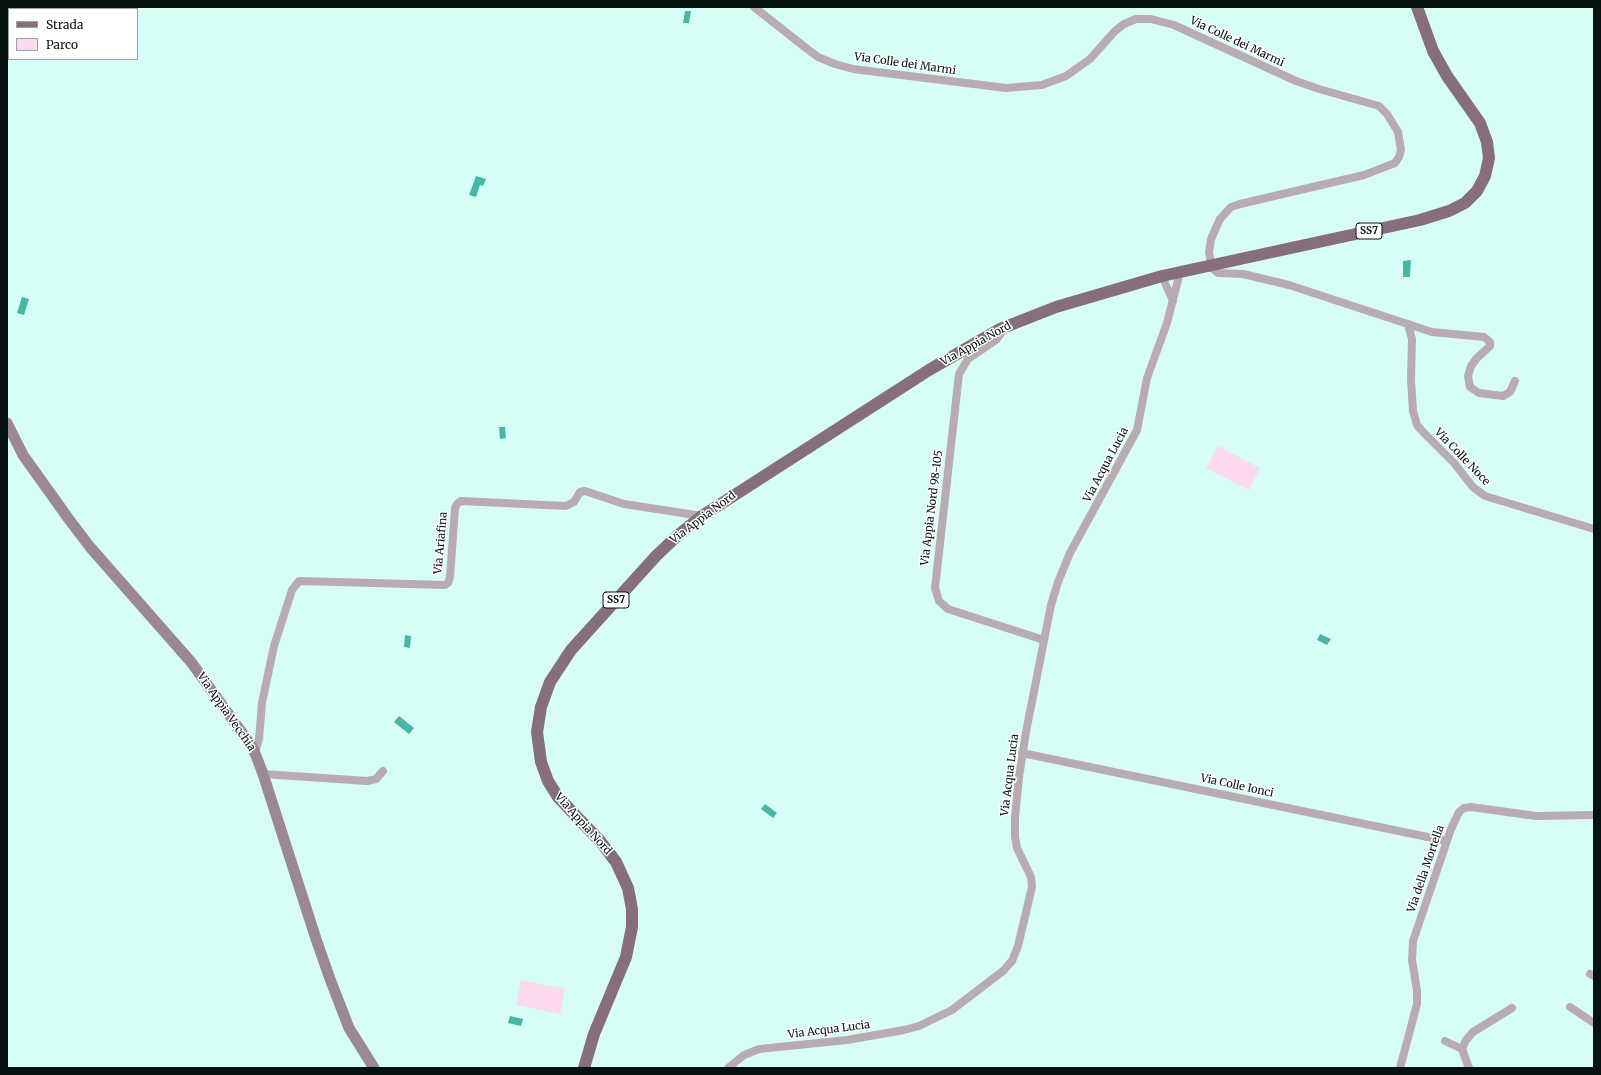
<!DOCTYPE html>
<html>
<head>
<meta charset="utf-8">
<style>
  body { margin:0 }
  #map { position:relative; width:1601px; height:1075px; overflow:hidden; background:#d7fef6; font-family:Merriweather,serif }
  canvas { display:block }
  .frame { position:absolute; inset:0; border:8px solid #061311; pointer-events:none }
  .legend { position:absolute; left:8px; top:8px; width:130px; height:52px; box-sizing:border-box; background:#fff; border:1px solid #9ba1a0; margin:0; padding:5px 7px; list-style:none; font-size:12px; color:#061311 }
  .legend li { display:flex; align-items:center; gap:8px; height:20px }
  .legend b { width:20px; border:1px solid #9ba1a0 }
</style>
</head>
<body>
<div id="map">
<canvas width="1601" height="1075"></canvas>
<div class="frame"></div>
<ul class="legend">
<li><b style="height:5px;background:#866e7c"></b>Strada</li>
<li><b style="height:11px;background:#fcd9ed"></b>Parco</li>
</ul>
</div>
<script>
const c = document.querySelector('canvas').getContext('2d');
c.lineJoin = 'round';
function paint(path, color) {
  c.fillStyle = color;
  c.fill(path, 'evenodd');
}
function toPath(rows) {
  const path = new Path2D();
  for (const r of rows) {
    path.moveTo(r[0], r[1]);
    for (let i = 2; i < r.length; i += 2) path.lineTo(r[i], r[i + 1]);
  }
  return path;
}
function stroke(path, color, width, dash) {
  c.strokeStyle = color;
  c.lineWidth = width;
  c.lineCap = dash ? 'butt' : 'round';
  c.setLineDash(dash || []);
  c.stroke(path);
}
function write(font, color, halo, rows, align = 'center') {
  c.font = font + ' Merriweather,serif';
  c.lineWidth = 3;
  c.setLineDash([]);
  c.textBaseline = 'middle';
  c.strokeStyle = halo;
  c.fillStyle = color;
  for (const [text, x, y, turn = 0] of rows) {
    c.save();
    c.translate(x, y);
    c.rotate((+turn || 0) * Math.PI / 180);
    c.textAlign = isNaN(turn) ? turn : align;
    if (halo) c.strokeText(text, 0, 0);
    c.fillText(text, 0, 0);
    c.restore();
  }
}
const green = toPath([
  [1218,446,1260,468,1249,490,1206,468],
  [521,980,565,989,560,1014,516,1005]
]);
const water = toPath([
  [685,11,691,11,689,23,683,23],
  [476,176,486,179,483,186,480,185,476,197,469,195],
  [1411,260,1410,277,1403,277,1403,261],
  [22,297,29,299,24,315,17,313],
  [499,427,505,427,506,438,500,439],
  [1320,634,1331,639,1327,645,1317,640],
  [405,635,411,636,410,648,404,647],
  [399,716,414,728,409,734,394,722],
  [765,804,777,813,773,818,761,809],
  [510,1016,523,1019,521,1026,508,1023]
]);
const street = toPath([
  [754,7,806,48,818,57,835,64,853,69,1006,88,1042,85,1066,76,1090,59,1115,31,1124,24,1136,19,1151,19,1174,25,1296,81,1319,89,1379,106,1387,114,1398,132,1401,150,1399,157,1395,163,1364,175,1240,204,1231,207,1220,219,1211,239,1209,253,1212,268,1218,273,1243,274,1289,285,1432,332,1484,337,1490,342,1490,346,1477,358,1471,366,1468,376,1470,387,1479,393,1503,396,1510,392,1515,381],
  [1162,276,1173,301],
  [1408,324,1412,339,1411,380,1413,411,1417,425,1424,433,1454,463,1473,487,1485,496,1594,529],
  [1005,328,996,340,968,359,959,374,935,588,939,601,948,609,1044,640],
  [255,753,259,739,262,703,274,646,292,590,299,581,445,585,448,583,450,577,455,508,457,504,461,501,566,506,574,502,580,492,585,491,624,504,702,516],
  [1022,753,1447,841],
  [263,774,367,781,376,779,383,771],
  [1590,974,1594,976],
  [1570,1007,1594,1023],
  [1445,1041,1462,1049,1469,1068],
  [1462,1049,1466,1040,1473,1032,1512,1008],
  [728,1068,744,1055,759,1049,847,1040,904,1030,919,1026,952,1010,1003,971,1012,961,1018,946,1032,887,1031,877,1017,848,1015,837,1015,817,1019,777,1026,732,1051,605,1058,582,1070,553,1137,430,1147,378,1167,323,1180,272],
  [1400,1068,1417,1004,1417,991,1412,960,1413,941,1451,829,1459,812,1464,808,1471,807,1536,816,1594,815]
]);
const secondary = toPath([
  [7,423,23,455,68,518,90,547,191,662,253,748,263,774,316,939,330,979,349,1028,374,1068]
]);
const primary = toPath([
  [584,1068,594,1034,626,957,632,927,632,909,628,888,616,862,600,841,558,797,548,781,541,762,537,732,541,707,550,682,571,650,656,556,676,537,702,516,929,370,1000,329,1056,307,1162,276,1420,220,1449,211,1465,203,1477,191,1485,176,1489,158,1487,142,1480,123,1447,76,1433,51,1417,7]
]);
const shields = [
  [1369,231,26],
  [616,600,26]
];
const shieldNames = [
  ["SS7",1369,231],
  ["SS7",616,600]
];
const streetNames = [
  ["Via Colle dei Marmi",1237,42,25],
  ["Via Colle dei Marmi",905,64,8],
  ["Via Appia Nord",976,344,-29],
  ["Via Colle Noce",1462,457,46],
  ["Via Acqua Lucia",1106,465,-62],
  ["Via Appia Nord 98-105",932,508,-83],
  ["Via Appia Nord",703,518,-37],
  ["Via Ariafina",441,543,-85],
  ["Via Appia Vecchia",226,712,55],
  ["Via Acqua Lucia",1010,775,-83],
  ["Via Colle Ionci",1237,786,12],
  ["Via Appia Nord",583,824,48],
  ["Via della Mortella",1426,869,-71],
  ["Via Acqua Lucia",829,1030,-7]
];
paint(green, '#fcd9ed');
paint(water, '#49b5a6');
stroke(street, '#b8abb2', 8);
stroke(secondary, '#9b8892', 11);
stroke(primary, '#866e7c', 12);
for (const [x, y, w] of shields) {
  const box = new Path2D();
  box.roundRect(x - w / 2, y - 8, w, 16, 3);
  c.fillStyle = '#fff';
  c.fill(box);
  stroke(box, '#061311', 1);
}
write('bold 10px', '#061311', null, shieldNames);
write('11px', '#061311', '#fff', streetNames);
</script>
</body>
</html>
